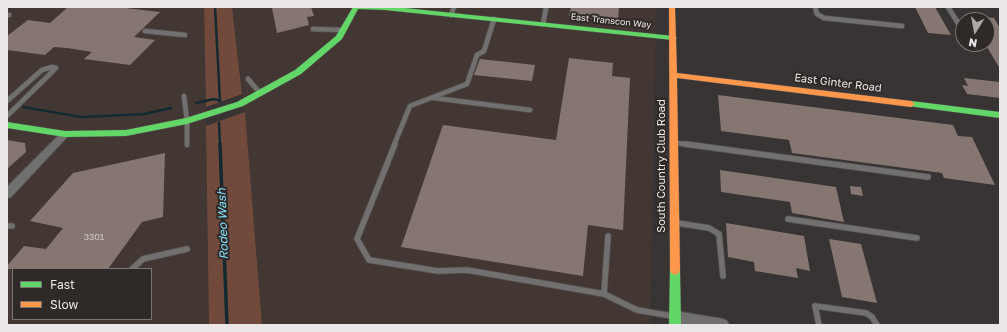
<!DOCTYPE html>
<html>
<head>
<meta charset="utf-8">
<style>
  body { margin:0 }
  #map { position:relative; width:1007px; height:332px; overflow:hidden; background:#373433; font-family:"Golos Text",sans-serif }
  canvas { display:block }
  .frame { position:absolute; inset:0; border:8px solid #ebe7e6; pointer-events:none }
  .legend { position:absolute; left:12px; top:268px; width:140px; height:52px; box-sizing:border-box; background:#2f2927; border:1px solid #7a7573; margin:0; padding:5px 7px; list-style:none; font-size:12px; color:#ebe7e6 }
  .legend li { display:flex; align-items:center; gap:8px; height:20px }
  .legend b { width:20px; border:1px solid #7a7573 }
  .north { position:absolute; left:955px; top:12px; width:40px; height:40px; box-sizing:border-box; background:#2f2927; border:1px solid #7a7573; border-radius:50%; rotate:191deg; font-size:11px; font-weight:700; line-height:16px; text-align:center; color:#ebe7e6 }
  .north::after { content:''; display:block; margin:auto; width:14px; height:18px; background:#aca8a7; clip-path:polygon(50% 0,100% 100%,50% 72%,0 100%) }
</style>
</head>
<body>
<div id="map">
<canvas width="1007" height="332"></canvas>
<div class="frame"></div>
<ul class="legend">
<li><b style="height:5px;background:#63d668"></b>Fast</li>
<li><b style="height:5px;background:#ff974d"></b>Slow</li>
</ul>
<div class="north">N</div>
</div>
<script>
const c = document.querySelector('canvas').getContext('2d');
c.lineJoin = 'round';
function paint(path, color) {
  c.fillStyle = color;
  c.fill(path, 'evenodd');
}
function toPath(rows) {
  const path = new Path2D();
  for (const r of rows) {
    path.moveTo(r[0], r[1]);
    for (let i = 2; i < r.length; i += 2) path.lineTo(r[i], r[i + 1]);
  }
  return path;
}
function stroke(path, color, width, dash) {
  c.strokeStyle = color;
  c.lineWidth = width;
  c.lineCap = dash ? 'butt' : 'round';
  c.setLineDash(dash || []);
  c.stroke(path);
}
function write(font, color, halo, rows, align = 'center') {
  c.font = font + ' "Golos Text",sans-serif';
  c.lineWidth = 4;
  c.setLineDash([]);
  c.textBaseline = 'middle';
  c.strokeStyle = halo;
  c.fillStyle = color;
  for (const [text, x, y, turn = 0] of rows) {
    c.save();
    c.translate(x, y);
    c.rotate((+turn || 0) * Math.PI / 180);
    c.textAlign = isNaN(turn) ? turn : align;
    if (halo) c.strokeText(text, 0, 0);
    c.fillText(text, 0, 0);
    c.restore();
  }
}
const built = toPath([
  [7,7,204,7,209,325,7,325],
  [13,269,151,269,151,319,13,319],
  [232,7,656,7,650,325,262,325,245,112]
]);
const green = toPath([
  [204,7,232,7,242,94,206,107],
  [245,112,262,325,209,325,206,126]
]);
const streamFar1 = toPath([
  [196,103,214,99,220,101,215,7],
  [23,107,81,117,144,114,171,108],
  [219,123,220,145]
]);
const stream = toPath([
  [220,144,227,325]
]);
const building = toPath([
  [68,7,117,7,160,12,134,37,155,40,130,65,84,59,92,52,67,48,54,47,45,55,7,50,7,36,28,20,50,23],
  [278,7,311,7,314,16,307,17,309,25,277,33,272,8],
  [571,7,619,7,618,22,569,16],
  [915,7,935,7,951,35,928,33],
  [982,17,994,18,1000,28,1000,69,987,47,987,20,984,20],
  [569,58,613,63,612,76,630,78,623,230,588,225,583,276,401,247,443,125,556,140],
  [480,59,535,65,532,81,474,75],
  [964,78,1000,82,1000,98,967,94,962,85,968,86],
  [718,95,953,125,958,136,972,137,995,185,944,178,942,173,792,153,789,140,721,131],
  [7,140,25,143,26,152,7,169],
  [165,153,163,217,142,222,108,269,7,269,7,266,24,246,46,249,63,228,30,221,73,173],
  [720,170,836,187,844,222,792,213,790,202,721,192],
  [850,186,861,187,863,196,851,194],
  [726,223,804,236,810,271,796,268,798,278,755,271,754,262,728,257],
  [829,239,861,244,877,303,842,297]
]);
const laneFar1 = toPath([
  [815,7,817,14,824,18,902,26],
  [948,7,958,23,963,23],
  [7,15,9,15],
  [451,15,454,7],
  [543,24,546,8],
  [313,29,343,30],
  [145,31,185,35],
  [248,79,260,93],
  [184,96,187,121,187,145],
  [434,98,530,110],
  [7,101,42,70,52,67,56,68,7,116],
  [675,143,693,145],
  [394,145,410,106,467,84,477,55,484,51,494,19]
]);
const lane = toPath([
  [395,144,357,239,369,260,438,271,467,270,604,294,637,310,672,316],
  [685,144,928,177],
  [788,219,917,238],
  [677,223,709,228,719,234,723,276],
  [7,226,12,226],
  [132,269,143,259,187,249],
  [604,294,608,236],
  [819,325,815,306,866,313,872,317,877,325]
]);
const street = toPath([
  [65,131,70,134,68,136,11,197,7,198,7,187,62,132,65,131],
  [675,311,723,319,727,321,729,325,688,325,675,323,671,321,669,317,671,313,675,311]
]);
const fast = toPath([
  [353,7,395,7,673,36,677,38,673,40,385,10,358,9,342,39,301,74,243,106,187,124,126,136,65,137,7,128,7,122,65,131,126,130,186,118,237,102,295,70,336,36,353,7],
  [911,101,1000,112,1000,118,908,106,907,104,908,102,911,101],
  [675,265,679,267,680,270,681,325,669,325,670,270,671,267,675,265]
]);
const slow = toPath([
  [669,7,675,7,677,73,911,101,915,104,911,107,677,78,680,270,679,273,675,275,671,273,670,270,669,7]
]);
const farStreetnames = [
  ["East Transcon Way",611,21,6]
];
const numberNames = [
  ["3301",94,237]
];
const streetNames = [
  ["East Ginter Road",838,83,7],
  ["South Country Club Road",662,166,-90]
];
const waterNames = [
  ["Rodeo Wash",223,224,-92]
];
paint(built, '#433734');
paint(green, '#724a3c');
stroke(streamFar1, '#122a30', 2.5);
stroke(stream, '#122a30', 3.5);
paint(building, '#857671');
stroke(laneFar1, '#545050', 6);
stroke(lane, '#545050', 7);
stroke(street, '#545050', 2);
stroke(fast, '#545050', 1);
stroke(slow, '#545050', 1);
stroke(laneFar1, '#72706e', 4.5);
stroke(lane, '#72706e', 5.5);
paint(street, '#72706e');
paint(fast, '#63d668');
paint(slow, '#ff974d');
write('9px', '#ebe7e6', '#2f2927', farStreetnames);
write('9px', '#d2cbc9', null, numberNames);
write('11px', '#ebe7e6', '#2f2927', streetNames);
write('italic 12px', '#82ddf8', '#2f2927', waterNames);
</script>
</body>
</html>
